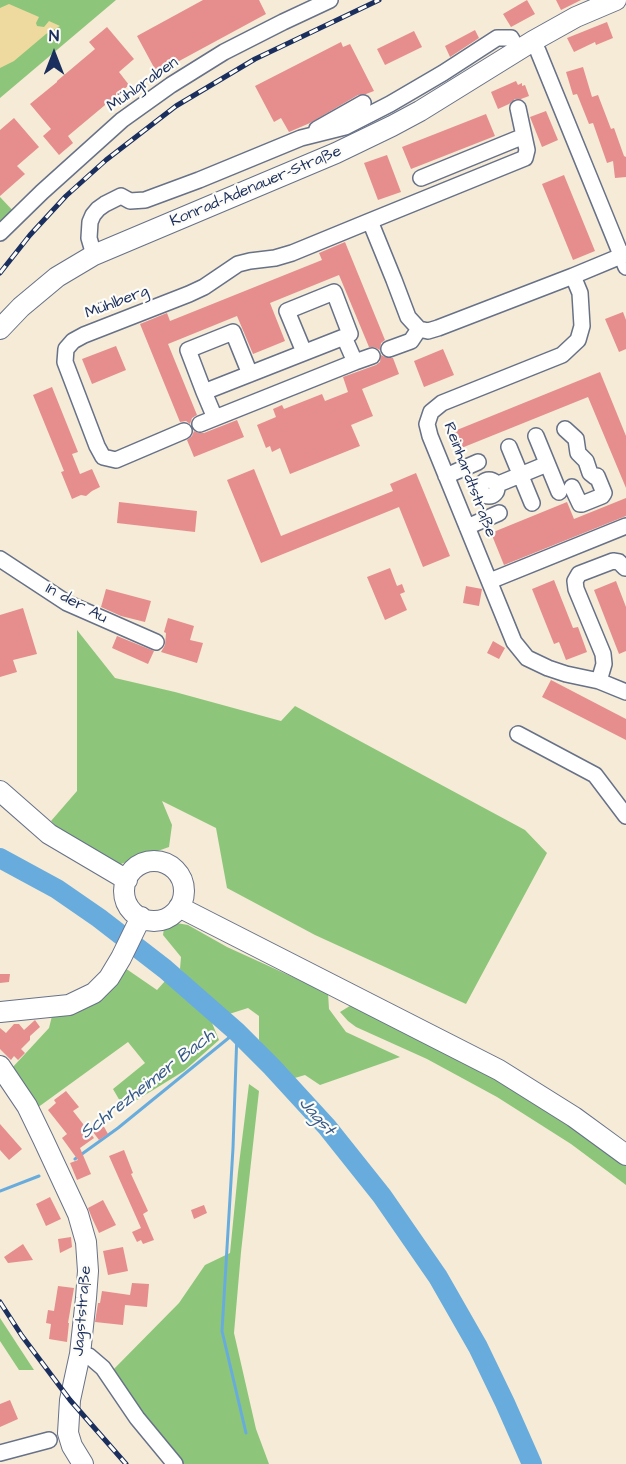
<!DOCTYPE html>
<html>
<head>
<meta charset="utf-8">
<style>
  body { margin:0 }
  #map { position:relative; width:626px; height:1464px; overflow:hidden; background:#f5ebd7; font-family:"Architects Daughter",sans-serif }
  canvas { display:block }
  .north { position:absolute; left:24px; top:24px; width:60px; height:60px; -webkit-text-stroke:4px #fdfcf7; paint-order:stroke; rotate:0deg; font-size:16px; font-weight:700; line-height:24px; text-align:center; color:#1b2f5e }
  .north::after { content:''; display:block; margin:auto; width:21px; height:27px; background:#1b2f5e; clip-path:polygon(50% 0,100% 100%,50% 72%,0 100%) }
</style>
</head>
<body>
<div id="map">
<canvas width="626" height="1464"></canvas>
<div class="north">N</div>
</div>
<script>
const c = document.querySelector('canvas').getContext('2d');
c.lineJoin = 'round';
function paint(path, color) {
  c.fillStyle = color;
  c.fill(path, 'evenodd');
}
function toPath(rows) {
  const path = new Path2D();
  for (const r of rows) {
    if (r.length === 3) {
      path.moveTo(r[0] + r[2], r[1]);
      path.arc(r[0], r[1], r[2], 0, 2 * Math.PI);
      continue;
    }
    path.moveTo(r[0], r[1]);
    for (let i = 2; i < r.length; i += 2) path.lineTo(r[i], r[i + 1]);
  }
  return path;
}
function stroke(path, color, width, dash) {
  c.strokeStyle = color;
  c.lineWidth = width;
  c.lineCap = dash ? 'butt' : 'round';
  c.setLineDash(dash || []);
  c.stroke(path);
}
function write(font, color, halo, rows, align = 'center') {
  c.font = font + ' "Architects Daughter",sans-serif';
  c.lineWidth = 4.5;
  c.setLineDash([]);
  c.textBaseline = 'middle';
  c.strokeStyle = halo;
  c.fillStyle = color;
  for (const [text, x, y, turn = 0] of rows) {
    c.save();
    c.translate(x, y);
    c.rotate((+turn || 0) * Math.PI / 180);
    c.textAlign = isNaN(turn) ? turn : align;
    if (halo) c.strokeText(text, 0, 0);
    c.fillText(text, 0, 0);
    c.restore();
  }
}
const green = toPath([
  [0,0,116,0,0,98],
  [0,197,16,214,0,229],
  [77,630,115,678,175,692,281,721,295,706,525,830,547,853,466,1004,315,935,227,888,216,828,162,801,172,825,169,847,118,865,58,828,51,821,77,791],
  [165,921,188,925,227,947,328,993,329,1009,346,1032,400,1057,320,1085,305,1075,288,1080,259,1040,259,1016,248,1008,226,1015,180,969,181,957,163,935],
  [125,968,157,990,166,980,210,1018,219,1040,184,1071,124,1108,113,1089,145,1063,128,1042,37,1108,12,1068,49,1028,52,1016,65,1015,83,1010,107,990],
  [353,1004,460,1058,565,1120,626,1166,626,1185,571,1144,497,1097,427,1059,356,1027,348,1021,340,1012],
  [249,1084,259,1091,241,1252,234,1333,256,1429,269,1464,178,1464,109,1374,179,1303,205,1265,230,1253,238,1172],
  [0,1318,34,1370,19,1370,0,1341]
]);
const sand = toPath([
  [9,4,39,17,36,23,37,26,44,27,49,21,60,26,46,34,14,61,0,68,0,8]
]);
const stream = toPath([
  [237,1032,233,1148,222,1331,246,1433],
  [75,1159,118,1128,236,1032],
  [0,1191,39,1176]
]);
const river = toPath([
  [0,858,57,889,99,918,165,969,237,1032,272,1067,327,1127,382,1196,438,1277,478,1347,505,1403,532,1464]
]);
const building = toPath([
  [203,0,259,0,266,14,157,73,137,36],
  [527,0,535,14,511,27,503,14],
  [556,0,581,0,561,10],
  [607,22,613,38,596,45,595,42,574,52,567,38],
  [107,27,134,59,119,72,129,85,68,136,73,143,59,155,43,136,51,129,30,104,57,82,57,81,95,49,89,42],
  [475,30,479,38,450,57,445,46],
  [414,31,422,47,385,65,377,49],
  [341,42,343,47,350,44,374,91,366,94,358,95,310,123,289,132,281,118,274,122,255,86],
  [583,67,592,97,598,95,611,129,614,128,624,156,626,157,626,177,615,178,613,161,607,163,593,123,589,124,577,94,573,95,566,72],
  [516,81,518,85,522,83,522,86,525,85,529,96,521,99,515,99,509,104,498,109,491,92],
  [546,111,558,140,542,147,530,117],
  [486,114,495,136,411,169,402,147],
  [14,118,39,147,17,166,25,174,0,196,0,130],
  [387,155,401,192,378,200,364,163],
  [564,175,595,251,573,260,542,184],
  [345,242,385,340,381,343,380,350,374,347,369,347,339,275,270,303,285,341,253,354,237,316,168,344,197,415,192,418,190,424,186,421,180,422,140,324,167,313,170,321,322,260,319,253],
  [623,312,626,320,626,349,619,352,605,319],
  [116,346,126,370,92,384,82,359],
  [443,349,454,375,424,387,414,361],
  [381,355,387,358,393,358,399,374,362,389,373,416,351,425,360,446,290,474,280,448,272,452,270,446,266,448,257,425,276,417,273,409,282,405,284,409,322,394,325,401,348,392,343,377,376,365,380,362],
  [600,372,626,436,626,488,588,397,459,449,452,432],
  [52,387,78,452,72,454,80,474,92,469,100,487,92,491,86,496,81,495,72,499,61,472,64,471,33,395],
  [237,420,244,437,194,457,187,440,192,436,194,431,198,433,204,433],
  [254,469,281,536,393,491,390,484,416,473,450,556,423,567,399,507,261,563,227,480],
  [626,498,626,516,504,565,491,533,567,502,574,519],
  [119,502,197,511,195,532,117,523],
  [390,568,397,586,402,584,405,592,400,594,407,610,385,620,367,577],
  [554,580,573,628,578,627,587,652,566,660,559,642,554,644,532,589],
  [616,581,626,607,626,651,619,654,594,590],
  [466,586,482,589,479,606,463,603],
  [106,589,151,601,145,622,121,616,101,607],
  [23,608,37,654,13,660,17,672,0,677,0,615],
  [168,618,194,626,190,640,203,643,197,663,161,652,165,645,166,633,164,632],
  [117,636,154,651,148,664,112,648],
  [493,641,505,648,499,659,487,653],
  [551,680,626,719,626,740,542,697],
  [0,974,10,974,9,982,0,983],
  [35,1020,40,1027,30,1036,30,1040,21,1049,25,1053,18,1060,14,1056,11,1060,0,1049,0,1028,6,1033,14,1024,19,1024,24,1030],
  [66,1091,79,1107,73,1111,94,1138,80,1148,91,1174,77,1180,70,1163,78,1160,62,1138,67,1134,48,1110,56,1103,54,1100],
  [0,1124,22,1149,9,1160,0,1150],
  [103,1125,108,1134,99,1140,93,1132],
  [124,1150,133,1173,131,1174,148,1211,143,1214,154,1240,143,1244,141,1240,137,1242,132,1232,141,1228,109,1156],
  [50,1197,61,1219,46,1226,36,1204],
  [103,1200,116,1225,99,1233,92,1218,88,1208],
  [204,1205,207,1213,194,1219,191,1210],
  [71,1237,72,1247,60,1253,58,1239],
  [23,1244,33,1260,8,1263,4,1257],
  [123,1247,128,1271,108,1275,103,1251],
  [132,1283,149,1284,147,1307,125,1305,123,1325,95,1322,98,1303,100,1303,102,1291,130,1295],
  [58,1286,74,1288,68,1323,69,1323,67,1342,49,1339,51,1324,46,1323,48,1310,54,1311],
  [10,1400,18,1419,0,1427,0,1404]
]);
const minor = toPath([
  [533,41,538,51,626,267],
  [518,108,527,150,525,158,370,221,394,280,408,317,419,329,428,331,438,328,573,276],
  [317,129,363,103],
  [421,178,524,136],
  [0,233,42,192,122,120,171,85,224,52,283,22,330,0],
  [626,254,573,276,580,293,582,326,578,340,562,355,442,403,431,412,427,424,430,436,514,642,527,658,548,668,566,674,599,681,626,692],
  [94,255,89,238,90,222,93,215,98,209,105,204,121,196,130,201,145,200,199,180,301,138,345,127,390,104,443,73,497,38,511,38,518,50],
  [389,349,411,341,419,329],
  [304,352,287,311,334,292,350,334,344,337],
  [355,362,372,356],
  [204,392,188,350,233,332,250,374],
  [200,424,355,362,344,337,204,392,215,418],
  [565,429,576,439,578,453,586,461,590,473,595,477],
  [184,431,116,460,103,457,97,446,65,362,66,349,73,341,84,335,189,294,204,287,238,264,250,261,275,258,292,253,370,221],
  [536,436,559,492],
  [509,447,532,503],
  [446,476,478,462],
  [489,488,8],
  [496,485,547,464],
  [572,487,580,504,582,504,602,496,604,493,597,476],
  [467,527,499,513],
  [0,559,67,603,156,642],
  [490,581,626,526],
  [599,681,604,664,603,654,576,589,575,581,579,574,613,561,619,562,625,568],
  [518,734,595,775,626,816],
  [80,1354,89,1356,103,1368,137,1418,175,1464],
  [0,1453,49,1440]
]);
const major = toPath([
  [0,329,21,307,57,277,94,255,336,153,392,126,420,111,533,41,576,17,616,0],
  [0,791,49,834,127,880],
  [154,891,30],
  [179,907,499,1070,574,1117,626,1155],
  [0,1012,69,1005,94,993,109,978,121,958,141,917],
  [0,1066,27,1106,43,1139,78,1214,86,1242,88,1271,86,1298,80,1354,70,1400,68,1433,72,1446,83,1464]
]);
const rail = toPath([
  [0,273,30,235,66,196,106,160,176,106,255,59,379,0],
  [0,1302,22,1336,70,1400,126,1464]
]);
const streetNames = [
  ["Mühlgraben",143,85,-35],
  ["Konrad-Adenauer-Straße",256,187,-23],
  ["Mühlberg",117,303,-21],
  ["Reinhardtstraße",469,480,69],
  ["In der Au",76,604,28],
  ["Jagststraße",83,1311,-85]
];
const waterNames = [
  ["Schrezheimer Bach",148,1085,-38],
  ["Jagst",316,1117,48]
];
paint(green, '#8dc67a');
paint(sand, '#eeda9e');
stroke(stream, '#68acde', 3);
stroke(river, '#68acde', 20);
paint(building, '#e68e8e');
stroke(minor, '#677188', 18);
stroke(major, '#677188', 22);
stroke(minor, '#fff', 15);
stroke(major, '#fff', 20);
stroke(rail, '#1b2f5e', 5);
stroke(rail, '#fdfcf7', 3, [9]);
write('16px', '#1b2f5e', '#fdfcf7', streetNames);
write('italic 18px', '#365b8b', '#fdfcf7', waterNames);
</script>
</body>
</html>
